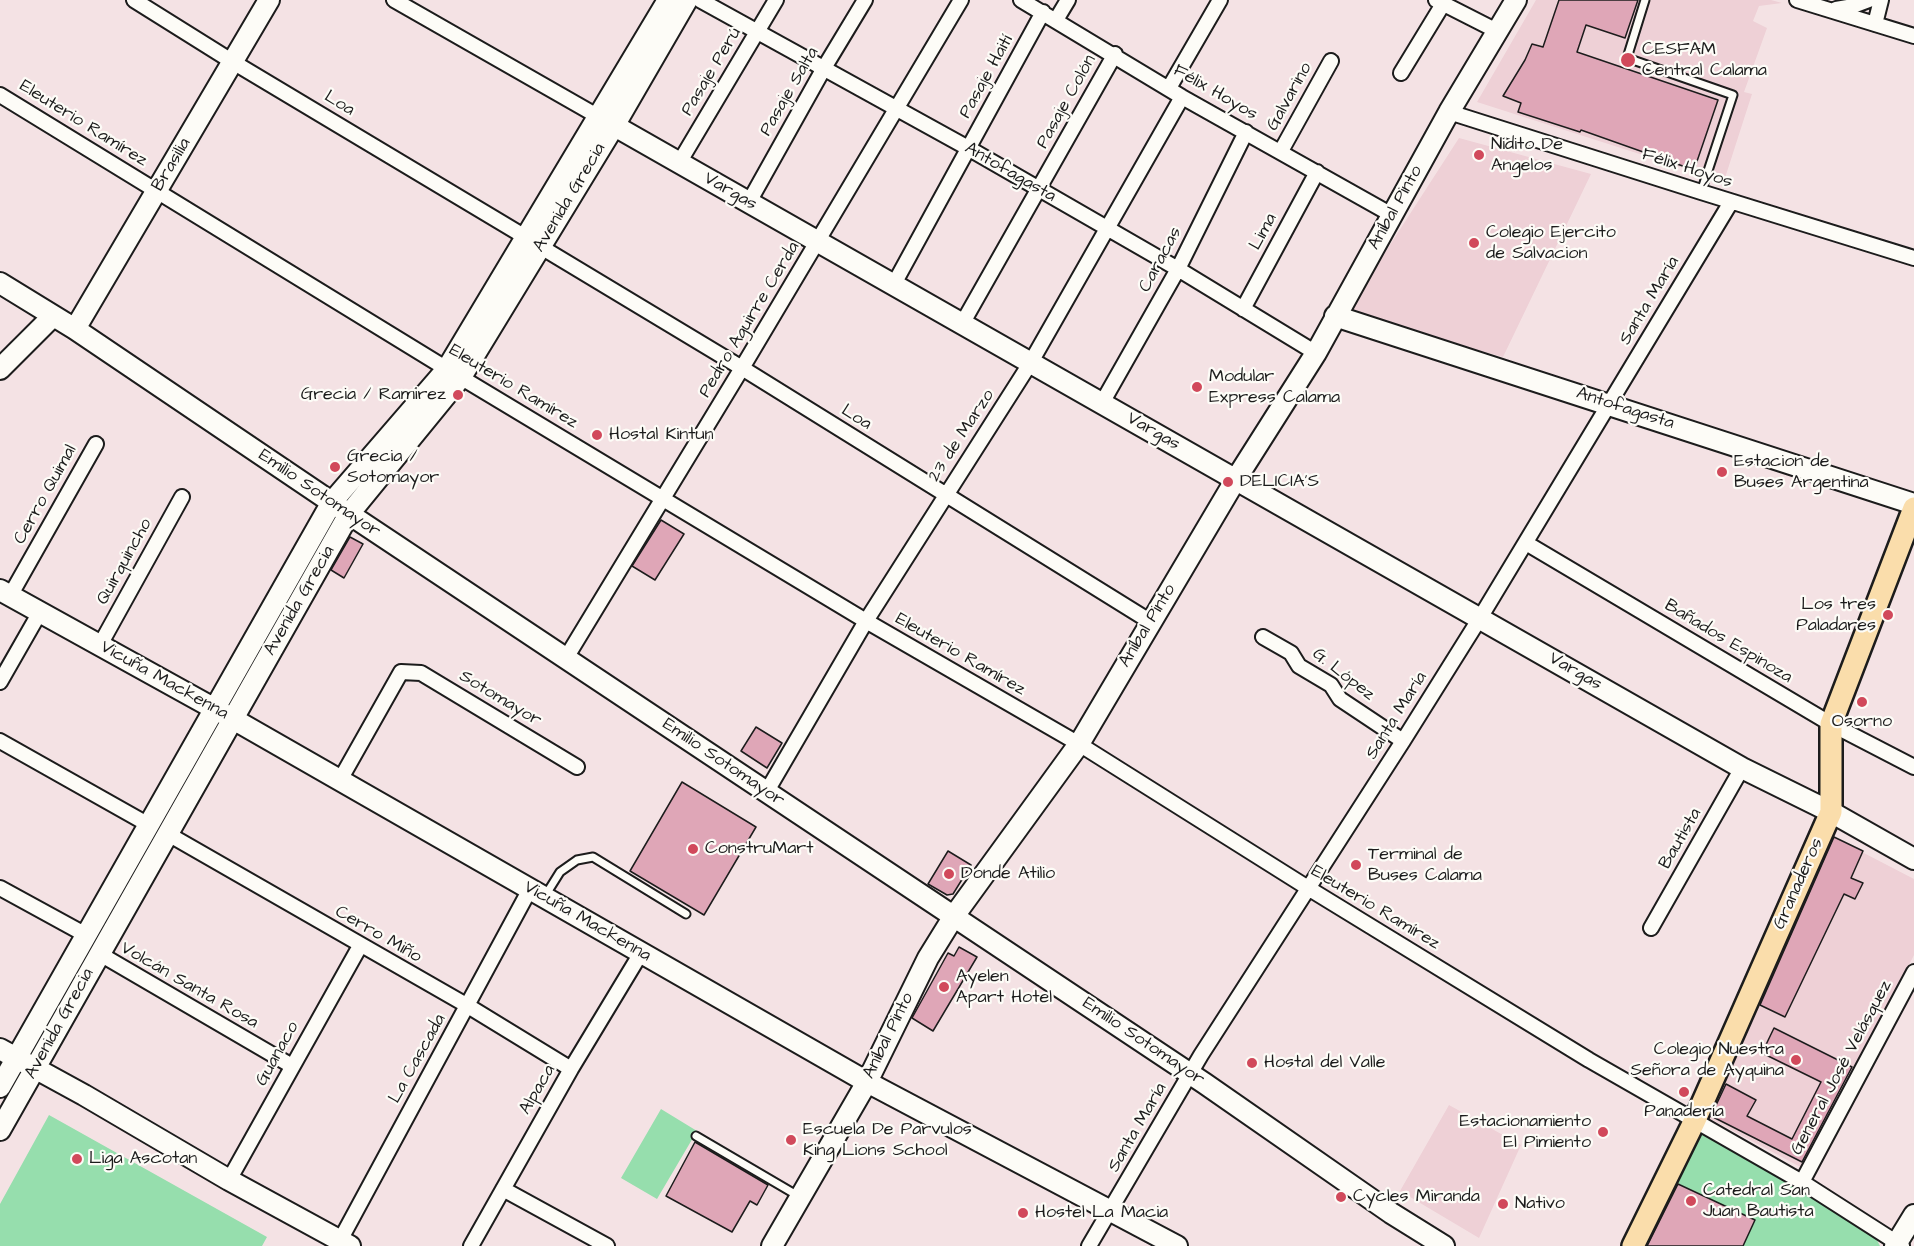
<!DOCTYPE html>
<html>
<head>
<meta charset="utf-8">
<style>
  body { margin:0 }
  canvas { display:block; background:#f4e2e4 }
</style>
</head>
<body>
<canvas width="1914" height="1246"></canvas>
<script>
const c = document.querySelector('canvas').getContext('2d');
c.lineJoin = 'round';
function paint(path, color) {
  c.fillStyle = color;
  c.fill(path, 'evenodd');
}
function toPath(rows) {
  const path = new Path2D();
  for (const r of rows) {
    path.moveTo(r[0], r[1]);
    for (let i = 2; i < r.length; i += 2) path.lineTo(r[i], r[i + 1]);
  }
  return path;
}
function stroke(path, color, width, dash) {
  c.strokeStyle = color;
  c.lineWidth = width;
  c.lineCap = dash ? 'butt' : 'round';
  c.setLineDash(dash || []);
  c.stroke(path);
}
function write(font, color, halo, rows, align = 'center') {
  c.font = font + ' "Architects Daughter",sans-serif';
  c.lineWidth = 4.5;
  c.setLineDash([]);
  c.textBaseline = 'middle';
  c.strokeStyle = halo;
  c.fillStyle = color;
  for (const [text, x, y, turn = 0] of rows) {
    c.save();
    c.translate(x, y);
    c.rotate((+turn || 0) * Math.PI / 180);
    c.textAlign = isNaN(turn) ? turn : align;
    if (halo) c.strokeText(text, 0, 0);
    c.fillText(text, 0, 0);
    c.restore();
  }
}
const built = toPath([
  [1536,0,1771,0,1782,3,1759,6,1753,21,1767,28,1744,92,1752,94,1724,181,1477,102],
  [1459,138,1591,174,1503,357,1346,313],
  [1833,837,1914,879,1914,955,1806,1170,1707,1117,1754,1002],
  [1449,1105,1521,1145,1479,1238,1400,1191]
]);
const green = toPath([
  [661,1109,697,1131,657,1199,621,1178],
  [49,1115,267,1237,262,1246,0,1246,0,1204],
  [1701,1129,1876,1238,1880,1246,1743,1246,1754,1220,1675,1182]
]);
const building = toPath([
  [1559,0,1638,0,1625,38,1586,25,1577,52,1718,100,1694,170,1581,130,1580,132,1518,112,1521,103,1503,96,1525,60,1532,44,1543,47,1559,0],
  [661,520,684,534,655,580,632,566,661,520],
  [350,537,363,544,344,578,331,570,350,537],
  [756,727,782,743,767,768,741,751,756,727],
  [682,782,756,827,704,915,630,871,682,782],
  [1834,837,1863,851,1851,878,1863,883,1855,899,1844,894,1785,1017,1760,1005,1834,837],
  [948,851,971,865,953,894,947,895,928,884,948,851],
  [959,947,977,957,933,1031,912,1018,948,953,954,956,959,947],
  [1774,1028,1852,1067,1802,1162,1711,1116,1726,1084,1756,1100,1747,1116,1792,1139,1821,1082,1762,1053,1774,1028],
  [695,1142,768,1185,757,1205,750,1201,732,1232,666,1196,695,1142],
  [1678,1184,1755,1220,1743,1246,1647,1246,1678,1184]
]);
const lane = toPath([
  [1645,0,1627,58,1733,95,1701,192],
  [545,896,560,872,577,860,593,857,686,914],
  [696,1136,800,1197]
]);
const street = toPath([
  [134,0,233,62,527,238],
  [394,0,599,117],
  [700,0,968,148,1178,269,1316,353],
  [1021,0,1182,97,1392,215],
  [1436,0,1497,31],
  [1797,0,1914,36],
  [1836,9,1853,6,1869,0],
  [1056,20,1068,0],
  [1875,24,1881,0],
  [1401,73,1443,4],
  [1169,88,1220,0],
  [0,95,447,369,866,621,1079,744,1308,888,1589,1060,1802,1182,1902,1246],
  [1449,112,1701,192,1914,258],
  [1281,151,1331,61],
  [679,163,776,0],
  [749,202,824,68,865,0],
  [541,247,742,368,1151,622],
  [894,284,1043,12],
  [1243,309,1317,172],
  [962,324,1115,54],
  [1102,403,1178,269,1246,132],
  [1526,543,1831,724,1914,767],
  [10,596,96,444],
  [1263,637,1291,653,1299,666,1331,685,1340,699,1403,741],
  [100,645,182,497],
  [566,658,742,368,961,0],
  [0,682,40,612],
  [0,741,149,825],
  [340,780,401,672,421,673,577,767],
  [767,791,866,621,1031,362,1182,97],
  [168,834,468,1006,571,1069],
  [0,888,86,935],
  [1651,928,1742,768],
  [100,954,292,1066],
  [229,1180,360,946],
  [1802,1182,1914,972],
  [503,1189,607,1246],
  [337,1246,530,889],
  [471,1246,571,1069,641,953],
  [1089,1246,1201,1055,1403,741,1480,618,1731,202]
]);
const secondary = toPath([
  [599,117,1742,768,1831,812,1914,859],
  [0,283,75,329,349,514,1204,1083,1391,1213,1444,1246],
  [1335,316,1914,504],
  [75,329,269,0],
  [0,369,53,316],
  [0,590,233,719,867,1082,1177,1246],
  [0,1049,84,1095,229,1180,350,1246],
  [0,1087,332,502,447,369,668,0],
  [0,1130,349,514,461,377,614,126,687,0],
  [772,1246,867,1082,928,958,954,916,1079,744,1236,479,1316,353,1449,112,1516,0],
  [1895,1246,1914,1215]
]);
const primary = toPath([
  [1633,1246,1695,1120,1831,812,1831,724,1914,508]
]);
const markers = [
  [1628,60,8,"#d1495b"],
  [1479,155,6,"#d1495b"],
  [1474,243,6,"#d1495b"],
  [1197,387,6,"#d1495b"],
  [458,395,6,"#d1495b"],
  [597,435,6,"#d1495b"],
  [335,467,6,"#d1495b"],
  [1722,472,6,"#d1495b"],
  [1228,482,6,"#d1495b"],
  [1888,615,6,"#d1495b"],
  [1862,702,6,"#d1495b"],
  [693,849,6,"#d1495b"],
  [1356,865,6,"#d1495b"],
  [949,874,6,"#d1495b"],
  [944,987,6,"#d1495b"],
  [1796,1060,6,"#d1495b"],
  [1252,1063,6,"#d1495b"],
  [1684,1092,6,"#d1495b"],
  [1603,1132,6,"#d1495b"],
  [791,1140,6,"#d1495b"],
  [77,1159,6,"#d1495b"],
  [1341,1197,6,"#d1495b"],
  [1691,1201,6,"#d1495b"],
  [1503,1204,6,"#d1495b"],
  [1023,1213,6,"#d1495b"]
];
const poiNames = [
  ["CESFAM",1642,50],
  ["Central Calama",1642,71],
  ["Nidito De",1491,145],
  ["Angelos",1491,166],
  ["Colegio Ejercito",1486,233],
  ["de Salvacion",1486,254],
  ["Modular",1209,377],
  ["Express Calama",1209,398],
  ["Grecia / Ramirez",446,395,"right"],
  ["Hostal Kintun",609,435],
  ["Grecia /",347,457],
  ["Sotomayor",347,478],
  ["Estacion de",1734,462],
  ["Buses Argentina",1734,483],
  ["DELICIA'S",1240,482],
  ["Los tres",1876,605,"right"],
  ["Paladares",1876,626,"right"],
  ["Osorno",1862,722,"center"],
  ["ConstruMart",705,849],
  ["Terminal de",1368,855],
  ["Buses Calama",1368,876],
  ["Donde Atilio",961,874],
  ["Ayelen",956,977],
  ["Apart Hotel",956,998],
  ["Colegio Nuestra",1784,1050,"right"],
  ["Señora de Ayquina",1784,1071,"right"],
  ["Hostal del Valle",1264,1063],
  ["Panadería",1684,1112,"center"],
  ["Estacionamiento",1591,1122,"right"],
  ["El Pimiento",1591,1143,"right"],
  ["Escuela De Parvulos",803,1130],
  ["King Lions School",803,1151],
  ["Liga Ascotan",89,1159],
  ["Catedral San",1703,1191],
  ["Juan Bautista",1703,1212],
  ["Cycles Miranda",1353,1197],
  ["Nativo",1515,1204],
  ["Hostel La Macia",1035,1213]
];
const streetNames = [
  ["Pasaje Perú",712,72,-59],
  ["Pasaje Haití",987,77,-61],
  ["Pasaje Salta",790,92,-60],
  ["Félix Hoyos",1215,93,30],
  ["Galvarino",1290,97,-61],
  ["Pasaje Colón",1067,102,-61],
  ["Loa",339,104,31],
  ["Eleuterio Ramírez",83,124,32],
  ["Brasilia",172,165,-59],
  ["Félix Hoyos",1687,169,18],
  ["Antofagasta",1010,173,30],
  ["Vargas",730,192,30],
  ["Avenida Grecia",570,198,-59],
  ["Aníbal Pinto",1396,208,-61],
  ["Lima",1264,232,-62],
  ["Caracas",1161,260,-62],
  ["Santa María",1650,301,-59],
  ["Pedro Aguirre Cerda",750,320,-59],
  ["Eleuterio Ramírez",513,387,31],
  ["Antofagasta",1625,409,18],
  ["Loa",856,418,32],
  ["Vargas",1153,432,30],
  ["23 de Marzo",962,436,-57],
  ["Emilio Sotomayor",319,494,34],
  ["Cerro Quimal",46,495,-61],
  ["Quirquincho",125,562,-61],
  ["Avenida Grecia",300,601,-60],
  ["Aníbal Pinto",1148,626,-59],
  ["Bañados Espinoza",1728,642,31],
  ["Eleuterio Ramírez",960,655,30],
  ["Vargas",1575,672,30],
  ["G. López",1343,675,38],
  ["Vicuña Mackenna",164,681,29],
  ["Sotomayor",500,699,31],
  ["Santa María",1397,716,-58],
  ["Emilio Sotomayor",723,763,34],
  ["Bautista",1681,839,-60],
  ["Granaderos",1799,884,-66],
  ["Eleuterio Ramírez",1375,908,31],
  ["Vicuña Mackenna",587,922,30],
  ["Cerro Miño",378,935,30],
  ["Volcán Santa Rosa",189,986,30],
  ["Avenida Grecia",60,1024,-61],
  ["Aníbal Pinto",889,1036,-64],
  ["Emilio Sotomayor",1143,1042,34],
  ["Guanaco",278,1054,-61],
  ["La Cascada",418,1059,-61],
  ["General José Velásquez",1842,1068,-62],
  ["Alpaca",538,1090,-60],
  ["Santa María",1138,1128,-60]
];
paint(built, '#eed0d6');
paint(green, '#96dead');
paint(building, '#dfa6b7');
stroke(building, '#1c1c1c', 1.5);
stroke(lane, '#1c1c1c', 11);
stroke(street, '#1c1c1c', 18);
stroke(secondary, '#1c1c1c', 24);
stroke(primary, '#1c1c1c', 26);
stroke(lane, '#fdfcf7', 7);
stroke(street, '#fdfcf7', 14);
stroke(secondary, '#fdfcf7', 20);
stroke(primary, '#faddab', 21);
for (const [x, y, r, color] of markers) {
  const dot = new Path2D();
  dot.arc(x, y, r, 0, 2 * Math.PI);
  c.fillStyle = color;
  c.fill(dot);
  stroke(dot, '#fdfcf7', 2);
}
write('18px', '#1c1c1c', '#fdfcf7', poiNames, 'left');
write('18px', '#1c1c1c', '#fdfcf7', streetNames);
</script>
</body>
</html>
